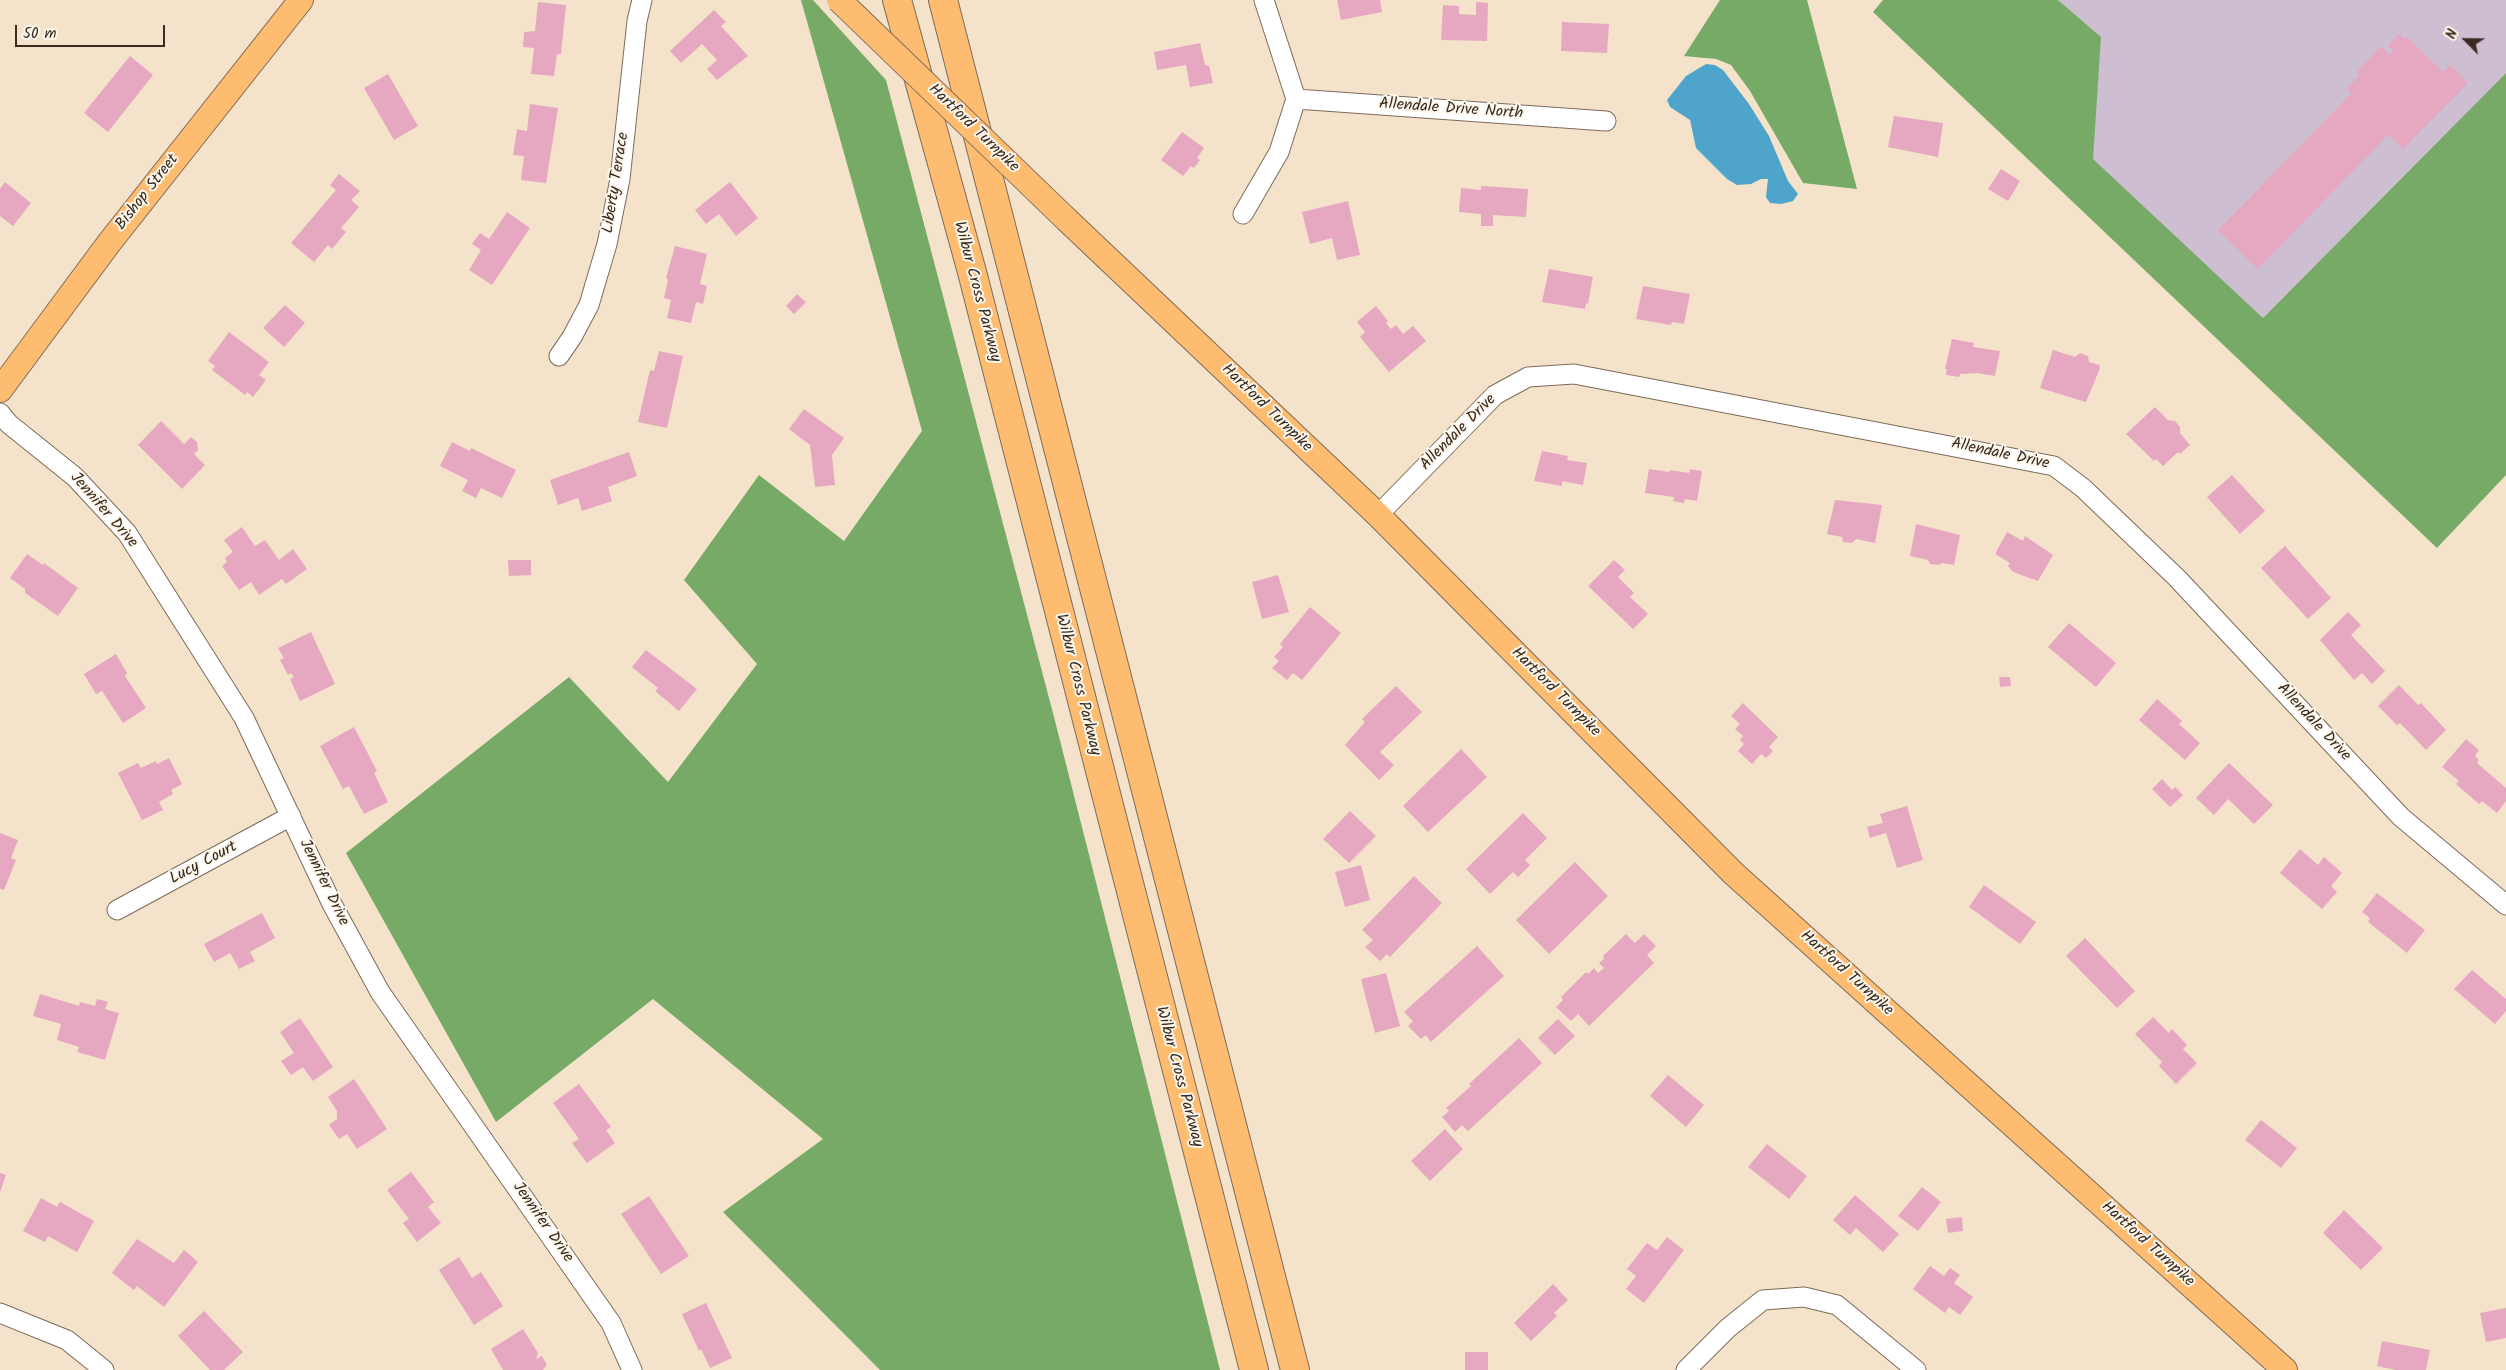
<!DOCTYPE html>
<html>
<head>
<meta charset="utf-8">
<style>
  body { margin:0 }
  #map { position:relative; width:2506px; height:1370px; overflow:hidden; background:#f4e3ca; font-family:Kalam,sans-serif }
  canvas { display:block }
  .north { position:absolute; left:2441px; top:15px; width:50px; height:50px; -webkit-text-stroke:4px #fbf7ec; paint-order:stroke; rotate:293deg; font-size:14px; font-weight:700; line-height:20px; text-align:center; color:#3b2a1e }
  .north::after { content:''; display:block; margin:auto; width:18px; height:22px; background:#3b2a1e; clip-path:polygon(50% 0,100% 100%,50% 72%,0 100%) }
  .scale { position:absolute; left:15px; top:25px; width:150px; height:22px; box-sizing:border-box; border:2px solid #3b2a1e; border-top:0; padding-left:6px; font-size:15px; line-height:18px; white-space:nowrap; color:#3b2a1e; -webkit-text-stroke:4px #fbf7ec; paint-order:stroke }
</style>
</head>
<body>
<div id="map">
<canvas width="2506" height="1370"></canvas>
<div class="north">N</div>
<div class="scale">50 m</div>
</div>
<script>
const c = document.querySelector('canvas').getContext('2d');
c.lineJoin = 'round';
function paint(path, color) {
  c.fillStyle = color;
  c.fill(path, 'evenodd');
}
function toPath(rows) {
  const path = new Path2D();
  for (const r of rows) {
    path.moveTo(r[0], r[1]);
    for (let i = 2; i < r.length; i += 2) path.lineTo(r[i], r[i + 1]);
  }
  return path;
}
function stroke(path, color, width, dash) {
  c.strokeStyle = color;
  c.lineWidth = width;
  c.lineCap = dash ? 'butt' : 'round';
  c.setLineDash(dash || []);
  c.stroke(path);
}
function write(font, color, halo, rows, align = 'center') {
  c.font = font + ' Kalam,sans-serif';
  c.lineWidth = 4;
  c.setLineDash([]);
  c.textBaseline = 'middle';
  c.strokeStyle = halo;
  c.fillStyle = color;
  for (const [text, x, y, turn = 0] of rows) {
    c.save();
    c.translate(x, y);
    c.rotate((+turn || 0) * Math.PI / 180);
    c.textAlign = isNaN(turn) ? turn : align;
    if (halo) c.strokeText(text, 0, 0);
    c.fillText(text, 0, 0);
    c.restore();
  }
}
const industrial = toPath([
  [2058,0,2506,0,2506,73,2263,318,2092,159,2101,37]
]);
const forest = toPath([
  [801,0,813,0,886,80,1054,717,1220,1370,880,1370,723,1212,823,1139,653,999,496,1122,346,853,569,677,668,782,757,664,684,580,759,475,844,541,922,431],
  [1720,0,1807,0,1857,189,1803,183,1750,91,1731,65,1716,59,1684,56],
  [1883,0,2058,0,2101,37,2093,159,2263,318,2506,73,2506,475,2437,548,1873,12]
]);
const water = toPath([
  [1706,64,1715,65,1723,70,1749,104,1769,136,1788,181,1798,194,1793,201,1781,204,1770,203,1766,197,1768,179,1761,179,1751,184,1737,185,1727,179,1696,148,1690,120,1670,107,1667,100,1686,76]
]);
const building = toPath([
  [1337,0,1380,0,1382,12,1341,20],
  [538,2,566,5,561,54,557,54,554,76,531,74,534,48,523,47,524,32,535,31],
  [1476,2,1488,3,1487,41,1441,40,1443,5,1459,6,1459,14,1476,15],
  [714,10,726,22,721,26,748,56,717,80,707,69,717,60,702,44,681,63,670,51],
  [1562,22,1609,24,1607,53,1561,51],
  [2399,34,2405,39,2407,37,2443,72,2450,65,2468,83,2403,149,2389,134,2258,269,2218,230,2352,93,2347,88,2360,75,2357,72,2381,46,2390,55,2393,51,2388,45],
  [1200,43,1205,65,1209,66,1213,83,1190,87,1186,65,1157,70,1154,52],
  [130,56,153,75,108,132,84,113],
  [388,74,418,126,394,140,364,88],
  [530,104,558,108,546,183,521,180,524,156,513,155,517,129,527,131],
  [1894,116,1943,123,1938,157,1888,147],
  [1182,132,1204,148,1197,158,1200,160,1194,168,1191,166,1183,176,1161,160],
  [2001,169,2020,181,2008,201,1988,189],
  [339,174,360,191,351,200,359,207,341,228,346,232,332,249,328,245,314,262,291,243,336,190,330,185],
  [5,182,31,203,13,226,0,216,0,189],
  [730,182,758,218,736,236,719,214,706,224,695,210],
  [1481,186,1528,189,1526,217,1493,215,1493,226,1481,226,1481,214,1459,212,1461,188,1481,190],
  [1348,201,1360,255,1337,260,1332,238,1310,244,1302,212],
  [507,212,530,228,492,285,469,270,481,250,472,244,480,233,489,239],
  [675,246,707,254,700,284,707,286,703,304,696,302,691,323,667,318,671,300,664,298,668,280,666,278],
  [1549,269,1593,277,1588,304,1586,303,1585,309,1542,302],
  [1643,286,1690,294,1684,324,1672,322,1671,325,1636,319],
  [797,294,806,302,794,314,786,306],
  [285,305,305,323,284,347,263,328],
  [1376,306,1388,321,1386,323,1391,329,1396,325,1403,334,1413,326,1426,341,1389,372,1360,337,1365,332,1357,322],
  [229,332,269,362,259,375,266,380,253,397,247,392,245,395,212,370,215,366,208,361],
  [1952,339,1974,343,1973,347,2000,351,1995,376,1977,373,1960,374,1959,377,1946,375,1947,369,1945,369],
  [2053,350,2075,357,2080,353,2088,356,2089,362,2099,365,2100,368,2086,402,2040,388],
  [659,351,683,356,667,428,638,422,650,370,654,371],
  [2155,407,2168,420,2175,421,2180,427,2180,433,2190,445,2180,454,2178,452,2163,466,2156,459,2154,461,2126,434],
  [804,409,844,438,832,455,835,485,815,487,810,445,789,429],
  [161,421,184,444,191,437,197,442,198,450,194,454,205,465,182,489,138,445],
  [452,442,470,451,471,448,516,470,502,498,481,488,476,498,462,491,468,480,440,466],
  [1542,451,1568,456,1567,460,1587,463,1583,485,1562,481,1562,486,1534,481],
  [629,452,637,476,608,487,612,501,582,511,578,498,558,505,550,480],
  [1649,469,1669,472,1670,470,1689,473,1690,469,1702,471,1697,501,1685,499,1684,503,1673,501,1674,497,1645,493],
  [2232,475,2265,511,2240,534,2207,497],
  [1835,500,1882,505,1875,543,1856,539,1852,543,1843,542,1842,537,1827,534],
  [1916,524,1960,535,1954,565,1942,563,1939,565,1930,564,1928,560,1910,556],
  [242,527,255,546,265,540,279,560,293,549,307,569,286,584,282,579,259,595,251,582,239,590,222,566,227,562,225,558,233,552,224,540],
  [2007,532,2023,541,2025,536,2053,555,2038,581,2013,572,2008,566,2010,563,1995,554],
  [2285,546,2331,598,2308,619,2261,568],
  [27,554,43,565,44,563,78,588,58,616,25,593,25,589,10,578],
  [508,560,531,560,531,575,509,576],
  [1614,560,1625,570,1618,577,1634,593,1630,597,1648,614,1633,629,1588,586],
  [1278,575,1289,612,1262,619,1252,582],
  [1310,607,1341,633,1302,680,1293,673,1287,680,1272,668,1279,661,1274,657,1283,647,1280,644],
  [2348,612,2361,625,2351,635,2385,671,2372,684,2362,673,2354,680,2320,640],
  [2069,623,2116,663,2096,687,2048,647],
  [311,632,335,684,300,701,290,679,294,677,291,673,288,675,280,660,284,658,278,648],
  [646,650,697,689,679,711,655,691,658,688,632,667],
  [116,654,127,673,125,676,146,708,123,723,102,691,96,694,84,674],
  [1999,677,2010,677,2011,686,2000,687],
  [2399,685,2418,705,2421,703,2446,730,2426,750,2400,723,2397,725,2378,706],
  [1396,686,1422,712,1380,752,1394,765,1379,780,1345,745,1365,722,1362,719],
  [2157,699,2182,721,2179,724,2200,743,2185,760,2139,720],
  [1743,703,1778,737,1769,747,1773,751,1766,758,1761,754,1752,764,1738,751,1744,744,1740,740,1743,736,1735,729,1740,724,1731,716],
  [354,727,377,771,374,773,388,802,364,814,349,786,343,789,320,746],
  [2466,739,2479,750,2475,756,2479,760,2477,763,2506,788,2506,801,2497,813,2482,801,2479,804,2456,784,2459,781,2442,767],
  [1461,749,1487,777,1428,832,1403,806],
  [169,758,182,784,171,790,173,794,159,802,163,810,142,820,118,773,138,763,141,768,156,761,157,764],
  [2229,763,2273,805,2254,824,2228,799,2214,815,2196,798],
  [2162,779,2172,790,2175,787,2183,795,2170,807,2152,789],
  [1907,806,1923,860,1897,868,1886,833,1870,838,1867,827,1883,823,1880,814],
  [1350,811,1376,836,1349,863,1323,839],
  [1523,813,1547,838,1525,860,1530,865,1518,877,1513,872,1490,894,1466,869],
  [0,833,18,840,11,858,16,860,4,890,0,889],
  [2300,849,2318,865,2324,857,2342,873,2331,886,2337,892,2322,909,2280,873],
  [1575,862,1608,896,1549,954,1516,920],
  [1361,865,1370,900,1345,907,1335,872],
  [1414,876,1442,903,1390,957,1387,954,1380,961,1365,947,1373,940,1362,930],
  [1984,885,2036,922,2020,944,1969,907],
  [2377,893,2425,930,2407,953,2368,922,2370,918,2362,912],
  [262,913,275,938,250,952,255,961,239,969,230,953,214,962,204,944],
  [1626,934,1635,943,1644,934,1656,946,1647,955,1654,963,1589,1026,1578,1014,1571,1021,1556,1007,1563,1000,1561,997,1586,972,1588,974,1594,968,1598,973,1604,968,1599,963,1604,959,1603,956],
  [2085,938,2135,991,2117,1008,2066,956],
  [1477,946,1504,976,1431,1042,1426,1035,1421,1039,1408,1026,1413,1021,1404,1012],
  [2472,970,2506,999,2506,1011,2495,1024,2454,989],
  [1386,973,1400,1026,1375,1033,1361,979],
  [40,994,79,1006,80,1002,95,1006,97,999,108,1002,105,1009,119,1013,105,1060,77,1052,79,1047,57,1040,61,1024,33,1016],
  [2153,1017,2169,1033,2172,1029,2187,1045,2183,1049,2197,1063,2176,1084,2159,1066,2162,1062,2135,1034],
  [300,1018,333,1067,313,1081,303,1067,291,1075,281,1061,294,1053,280,1032],
  [1558,1019,1575,1036,1555,1055,1538,1038],
  [1519,1038,1542,1063,1468,1131,1462,1125,1455,1132,1442,1117,1449,1111,1446,1108,1471,1086,1469,1084],
  [1668,1075,1704,1105,1686,1127,1650,1096],
  [354,1079,387,1129,357,1149,347,1134,339,1139,329,1125,337,1119,337,1111,328,1097],
  [579,1084,611,1127,606,1130,615,1143,587,1163,572,1143,579,1139,553,1103],
  [2261,1120,2297,1148,2281,1168,2245,1140],
  [1445,1129,1463,1149,1430,1181,1411,1161],
  [1767,1144,1807,1176,1789,1199,1748,1167],
  [411,1172,434,1202,428,1207,441,1223,417,1242,403,1223,409,1219,387,1190],
  [0,1173,6,1175,0,1192],
  [1922,1187,1941,1202,1918,1231,1898,1216],
  [1855,1195,1899,1234,1883,1252,1856,1228,1850,1235,1833,1220],
  [649,1196,689,1256,661,1274,621,1214],
  [41,1198,57,1207,60,1202,94,1221,77,1252,48,1236,45,1242,23,1231],
  [2344,1210,2383,1248,2361,1270,2323,1233],
  [1962,1217,1963,1231,1948,1233,1946,1219],
  [1667,1237,1684,1250,1644,1303,1626,1289,1636,1276,1627,1269,1647,1243,1657,1250],
  [137,1239,174,1263,184,1250,198,1262,164,1307,137,1286,134,1290,112,1273],
  [459,1257,472,1278,481,1272,503,1306,474,1325,439,1270],
  [1930,1266,1944,1276,1950,1268,1960,1275,1954,1283,1973,1297,1960,1315,1949,1307,1945,1313,1913,1289],
  [1553,1284,1568,1300,1554,1313,1557,1316,1531,1341,1514,1323],
  [706,1303,732,1358,710,1368,701,1349,699,1351,682,1314],
  [2506,1308,2506,1338,2486,1342,2480,1313],
  [204,1311,243,1352,224,1370,210,1370,178,1336],
  [523,1329,538,1353,536,1359,542,1356,547,1365,543,1370,503,1370,491,1349],
  [2382,1341,2430,1350,2426,1370,2396,1370,2377,1366],
  [1465,1352,1488,1352,1488,1370,1465,1370]
]);
const minor = toPath([
  [1296,99,1606,121],
  [1243,214,1279,152,1296,99,1264,0],
  [559,356,572,337,589,305,607,244,620,179,637,21,642,0],
  [0,413,9,424,75,477,127,533,244,718,332,904,380,992,611,1323,632,1370],
  [1378,515,1495,395,1528,377,1574,374,2054,466,2083,488,2177,578,2401,817,2506,905],
  [117,910,291,816],
  [0,1313,67,1340,104,1370],
  [1686,1370,1728,1328,1763,1300,1804,1297,1837,1305,1916,1370]
]);
const major = toPath([
  [1065,218,1378,515,1733,873,2285,1370],
  [0,390,109,243,301,0]
]);
const highway = toPath([
  [897,0,972,272,1254,1370],
  [943,0,1295,1370]
]);
const majorBridge = toPath([
  [839,0,1065,218]
]);
const streetNames = [
  ["Allendale Drive North",1451,110,4],
  ["Hartford Turnpike",973,129,44],
  ["Liberty Terrace",617,183,-81],
  ["Bishop Street",148,193,-52],
  ["Wilbur Cross Parkway",976,292,75],
  ["Hartford Turnpike",1266,409,44],
  ["Allendale Drive",1459,433,-45],
  ["Allendale Drive",2000,455,12],
  ["Jennifer Drive",103,511,49],
  ["Wilbur Cross Parkway",1077,685,76],
  ["Hartford Turnpike",1555,693,45],
  ["Allendale Drive",2313,723,47],
  ["Lucy Court",204,864,-28],
  ["Jennifer Drive",323,883,64],
  ["Hartford Turnpike",1846,974,42],
  ["Wilbur Cross Parkway",1178,1077,75],
  ["Jennifer Drive",542,1223,55],
  ["Hartford Turnpike",2147,1245,42]
];
paint(industrial, '#cebed2');
paint(forest, '#76aa66');
paint(water, '#4fa4cb');
paint(building, '#e6a8c1');
stroke(minor, '#7c6b5a', 21);
stroke(major, '#7c6b5a', 26);
stroke(highway, '#7c6b5a', 30);
stroke(minor, '#fff', 19);
stroke(major, '#febc70', 24);
stroke(highway, '#febc70', 28);
stroke(majorBridge, '#7c6b5a', 26, []);
stroke(majorBridge, '#febc70', 24);
write('16px', '#3b2a1e', '#fbf7ec', streetNames);
</script>
</body>
</html>
